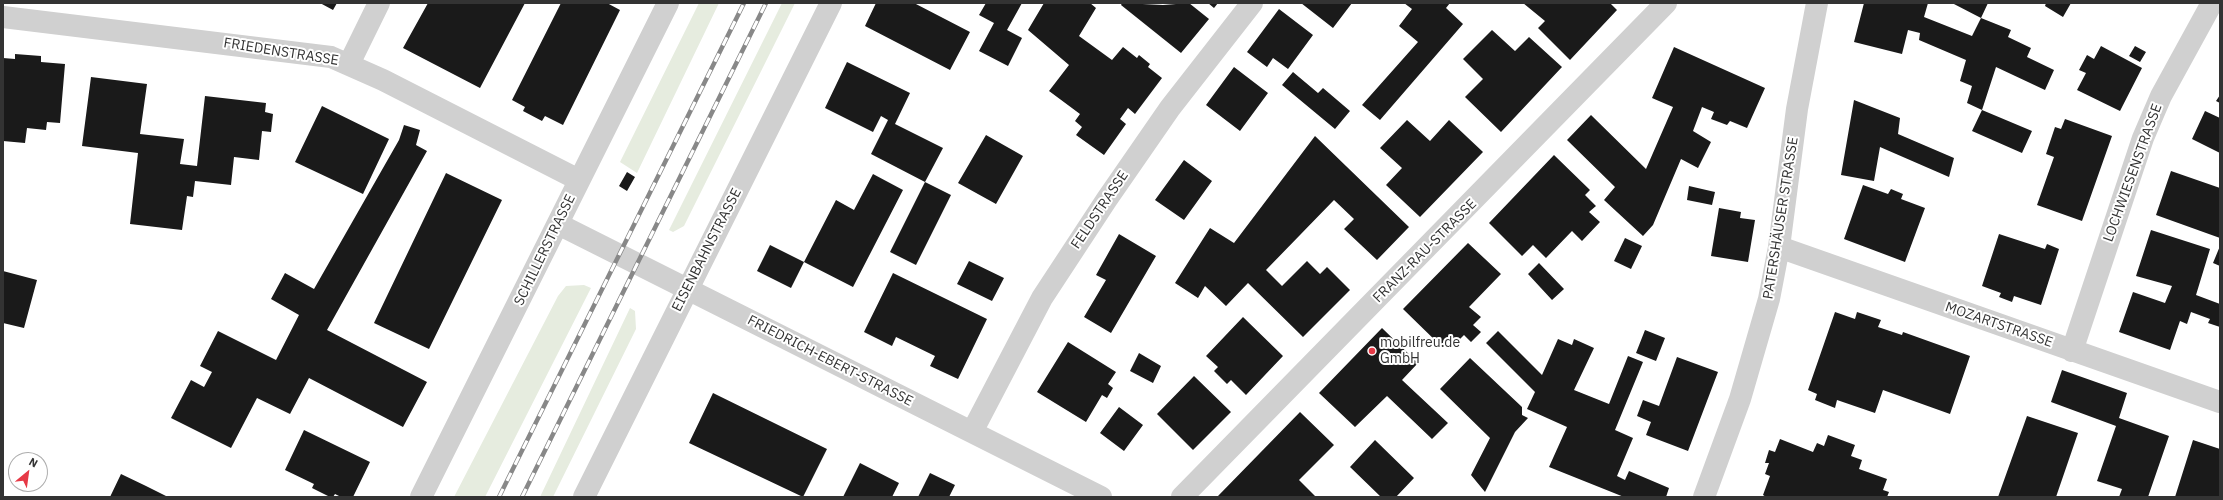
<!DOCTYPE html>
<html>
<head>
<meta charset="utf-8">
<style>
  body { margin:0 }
  #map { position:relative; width:2223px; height:500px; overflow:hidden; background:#fff; font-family:"IBM Plex Sans",sans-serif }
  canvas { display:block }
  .frame { position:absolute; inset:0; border:4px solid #333; pointer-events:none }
  .north { position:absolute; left:8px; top:452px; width:40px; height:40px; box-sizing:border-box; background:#fff; border:1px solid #adadad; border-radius:50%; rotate:29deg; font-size:11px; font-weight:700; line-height:16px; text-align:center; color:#333 }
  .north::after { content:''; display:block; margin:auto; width:14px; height:18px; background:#e63946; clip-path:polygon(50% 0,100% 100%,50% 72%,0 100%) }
</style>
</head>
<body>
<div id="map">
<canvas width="2223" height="500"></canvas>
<div class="frame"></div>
<div class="north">N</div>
</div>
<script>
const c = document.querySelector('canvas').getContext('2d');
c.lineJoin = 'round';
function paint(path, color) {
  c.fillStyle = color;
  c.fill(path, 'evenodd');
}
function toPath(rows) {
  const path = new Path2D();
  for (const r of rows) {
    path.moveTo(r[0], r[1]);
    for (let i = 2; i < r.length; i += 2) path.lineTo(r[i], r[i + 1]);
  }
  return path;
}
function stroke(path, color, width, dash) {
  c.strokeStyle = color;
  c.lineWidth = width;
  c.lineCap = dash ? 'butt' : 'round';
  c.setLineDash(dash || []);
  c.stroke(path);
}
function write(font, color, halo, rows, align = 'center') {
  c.font = font + ' "IBM Plex Sans",sans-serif';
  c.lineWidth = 4;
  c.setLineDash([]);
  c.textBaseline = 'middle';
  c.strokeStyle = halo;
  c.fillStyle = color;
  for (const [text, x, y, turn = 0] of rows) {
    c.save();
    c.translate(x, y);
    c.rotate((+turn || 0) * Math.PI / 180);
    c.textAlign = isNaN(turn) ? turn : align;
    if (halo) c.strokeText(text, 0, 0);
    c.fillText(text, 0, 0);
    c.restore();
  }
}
const green = toPath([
  [699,3,719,3,637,173,620,162],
  [782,3,795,3,684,226,673,232,669,230],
  [584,285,591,288,485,497,454,497,558,296,566,286],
  [630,308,635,311,636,329,553,497,540,497]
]);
const building = toPath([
  [320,3,337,3,333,10],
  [428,3,525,3,480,88,403,48],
  [561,3,607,3,620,10,563,125,545,116,542,121,523,111,525,107,512,100],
  [876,3,914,3,970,32,950,70,865,26],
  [986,3,1022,3,1007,30,1022,38,1008,66,979,51,994,23,979,15],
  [1044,3,1090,3,1096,8,1079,36,1112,60,1123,47,1137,58,1139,55,1150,64,1148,67,1162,78,1135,114,1128,108,1120,119,1126,124,1104,155,1076,135,1082,127,1075,121,1080,114,1049,91,1069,65,1028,30],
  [1122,3,1163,5,1189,3,1209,19,1181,53,1121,5],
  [1208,3,1218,3,1214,8],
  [1301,3,1352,3,1333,28],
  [1404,3,1450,3,1446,8,1463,24,1380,120,1362,105,1418,42,1399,26,1412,9],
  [1523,3,1610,3,1617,10,1570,60,1538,28,1545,21],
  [1864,3,1928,3,1924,17,1972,36,1981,18,2011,30,2008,37,2031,48,2027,57,2054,70,2045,90,1996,67,1982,110,2032,131,2022,153,1972,131,1982,110,1967,103,1972,86,1960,81,1966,60,1919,40,1920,33,1908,30,1902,54,1854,42],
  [1952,3,1988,3,1981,18],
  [2046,3,2071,3,2063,17,2045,6],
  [1279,9,1313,35,1288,69,1273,58,1267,67,1247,52],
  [1492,30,1515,51,1529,37,1562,67,1501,132,1465,97,1483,79,1463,59],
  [2101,46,2142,68,2120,111,2077,90,2086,73,2079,70,2087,55,2094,59],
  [2135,46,2146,52,2140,62,2129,56],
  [1674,47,1765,88,1747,128,1730,121,1727,125,1711,119,1714,112,1702,107,1693,131,1711,142,1698,168,1681,159,1653,225,1643,236,1604,200,1615,187,1567,140,1591,115,1646,169,1673,107,1652,98],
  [15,54,41,56,41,62,65,64,60,123,47,122,46,130,27,128,25,143,3,141,3,58,15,59],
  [847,62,910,93,895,124,943,148,925,182,871,154,888,120,881,116,873,132,825,108],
  [1234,67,1268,93,1240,131,1206,105],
  [1293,72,1318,93,1323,88,1350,111,1335,129,1282,85],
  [91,77,147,84,140,134,184,139,180,164,197,166,205,96,266,103,265,112,273,114,271,132,262,131,259,160,234,157,231,185,195,181,193,197,187,196,182,230,130,224,138,153,82,146],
  [2220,95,2220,103,2216,101],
  [1854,100,1900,118,1898,134,1954,158,1949,177,1880,147,1874,181,1841,175],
  [322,106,389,139,363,194,295,162],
  [2205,111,2220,118,2220,153,2192,139],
  [2065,119,2112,136,2082,221,2037,205,2054,157,2046,154,2055,127,2061,129],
  [1407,120,1430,141,1449,120,1483,152,1420,217,1386,185,1402,168,1380,148],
  [404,125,420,130,416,145,427,151,327,330,427,382,403,427,309,378,290,414,257,398,231,448,171,418,191,380,204,387,212,372,200,366,218,331,276,360,299,315,271,299,285,273,314,289,399,140],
  [986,135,1023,156,996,204,958,183],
  [1315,136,1409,227,1377,260,1344,229,1354,219,1334,200,1266,270,1282,286,1307,261,1320,274,1327,267,1350,290,1303,337,1248,283,1226,306,1205,286,1198,298,1175,283,1210,228,1234,243],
  [1554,155,1590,190,1585,195,1596,206,1589,212,1600,222,1582,241,1572,231,1546,258,1533,245,1522,256,1489,223],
  [1184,160,1212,181,1184,220,1155,200],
  [2171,171,2220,188,2220,238,2156,215],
  [627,172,635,177,627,191,619,186],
  [446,173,502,200,429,349,374,323],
  [873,174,903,190,853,287,804,262,791,288,757,271,770,245,804,262,836,200,854,210],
  [925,182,951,195,916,265,890,252],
  [1863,185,1888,194,1891,189,1903,194,1901,199,1925,208,1905,262,1844,239],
  [1689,186,1715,192,1712,205,1687,200],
  [1719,208,1741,212,1740,218,1755,220,1748,262,1711,256],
  [2151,230,2210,249,2196,295,2220,304,2220,327,2208,323,2210,319,2191,312,2187,324,2180,321,2170,350,2119,332,2133,292,2165,303,2172,286,2136,276],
  [1119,234,1156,256,1111,333,1084,317,1106,280,1096,275],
  [1999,234,2045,249,2047,244,2059,249,2041,305,2014,296,2012,302,1999,297,2001,293,1982,286],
  [1625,238,1642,246,1631,269,1614,261],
  [1468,243,1501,274,1469,307,1481,317,1473,325,1481,332,1471,342,1464,335,1456,343,1442,347,1403,309],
  [2220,246,2220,266,2213,263],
  [969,261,1004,278,992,301,957,284],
  [1539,263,1564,289,1552,300,1528,274],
  [3,271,37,280,24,328,3,323],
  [893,273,987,319,958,379,930,366,935,356,896,337,892,346,864,332],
  [1835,312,1855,319,1857,312,1881,320,1878,327,1902,335,1903,332,1970,356,1950,414,1883,390,1875,413,1837,400,1835,408,1815,400,1817,394,1808,390],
  [1243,317,1283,356,1246,395,1231,380,1227,384,1214,371,1218,367,1206,356],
  [1382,328,1418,363,1402,380,1448,423,1432,439,1387,396,1355,427,1319,393],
  [1645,330,1665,338,1656,361,1636,353],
  [1498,331,1542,375,1558,339,1572,345,1574,339,1594,348,1574,390,1609,404,1628,356,1643,362,1615,430,1633,438,1617,476,1625,480,1629,471,1669,488,1666,497,1624,497,1549,467,1567,427,1527,409,1535,392,1486,343],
  [1068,342,1116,372,1108,384,1113,388,1107,398,1102,395,1086,422,1037,392],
  [1139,353,1161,366,1153,383,1130,371],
  [1677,357,1718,372,1688,451,1646,435,1651,422,1637,416,1643,400,1659,406],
  [1470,358,1522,407,1522,415,1528,418,1515,432,1485,492,1471,475,1490,438,1440,389],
  [2062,370,2127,393,2119,418,2169,436,2148,497,2119,497,2122,489,2097,481,2116,426,2051,402],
  [1194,376,1231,412,1193,450,1157,414],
  [713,393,827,449,803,497,689,443],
  [1119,407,1143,425,1124,451,1100,433],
  [1300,412,1334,445,1299,480,1316,497,1218,496],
  [2027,416,2078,433,2056,497,1998,497],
  [304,430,370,462,353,497,341,497,335,494,333,497,330,497,312,488,314,484,285,470],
  [1828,435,1855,445,1851,456,1862,460,1859,469,1887,479,1883,490,1889,492,1887,497,1766,497,1763,495,1770,476,1765,474,1769,463,1765,463,1769,450,1775,452,1780,439,1813,452,1817,443,1824,446],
  [1375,440,1414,478,1396,497,1381,497,1350,467],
  [2193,440,2220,449,2220,497,2175,497],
  [860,463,899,483,892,497,843,497],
  [930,473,955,485,949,497,918,497],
  [121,474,146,486,168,497,110,497]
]);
const minor = toPath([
  [3,17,331,57,383,80,579,180],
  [349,64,379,3],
  [558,224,1101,497],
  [1779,247,2220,402],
  [2072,351,2143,138,2161,96,2212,3],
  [972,432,1042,298,1107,199,1170,108,1252,3],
  [421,497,668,3],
  [584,497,831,3],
  [1182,497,1666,3],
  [1704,497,1740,399,1769,299,1779,247,1797,109,1817,3]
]);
const rail = toPath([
  [499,497,744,3],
  [522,497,766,3]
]);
const markers = [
  [1372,351,4,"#e63946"]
];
const streetNames = [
  ["FRIEDENSTRASSE",281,52,9],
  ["LOCHWIESENSTRASSE",2133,173,-70],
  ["FELDSTRASSE",1100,210,-56],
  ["PATERSHÄUSER STRASSE",1781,218,-81],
  ["SCHILLERSTRASSE",545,250,-64],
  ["EISENBAHNSTRASSE",707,250,-63],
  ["FRANZ-RAU-STRASSE",1425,251,-45],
  ["MOZARTSTRASSE",1999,325,19],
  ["FRIEDRICH-EBERT-STRASSE",830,361,27]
];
const poiNames = [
  ["mobilfreu.de",1380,343],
  ["GmbH",1380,359]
];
paint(green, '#e6ecdf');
paint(building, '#1a1a1a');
stroke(minor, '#d0d0d0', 22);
stroke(rail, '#888', 4.5);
stroke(rail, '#fff', 3, [9]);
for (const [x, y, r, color] of markers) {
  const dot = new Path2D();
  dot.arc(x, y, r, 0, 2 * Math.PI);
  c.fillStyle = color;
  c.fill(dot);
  stroke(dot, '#fff', 1.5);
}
write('14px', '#333', '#fff', streetNames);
write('14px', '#333', '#fff', poiNames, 'left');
</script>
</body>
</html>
